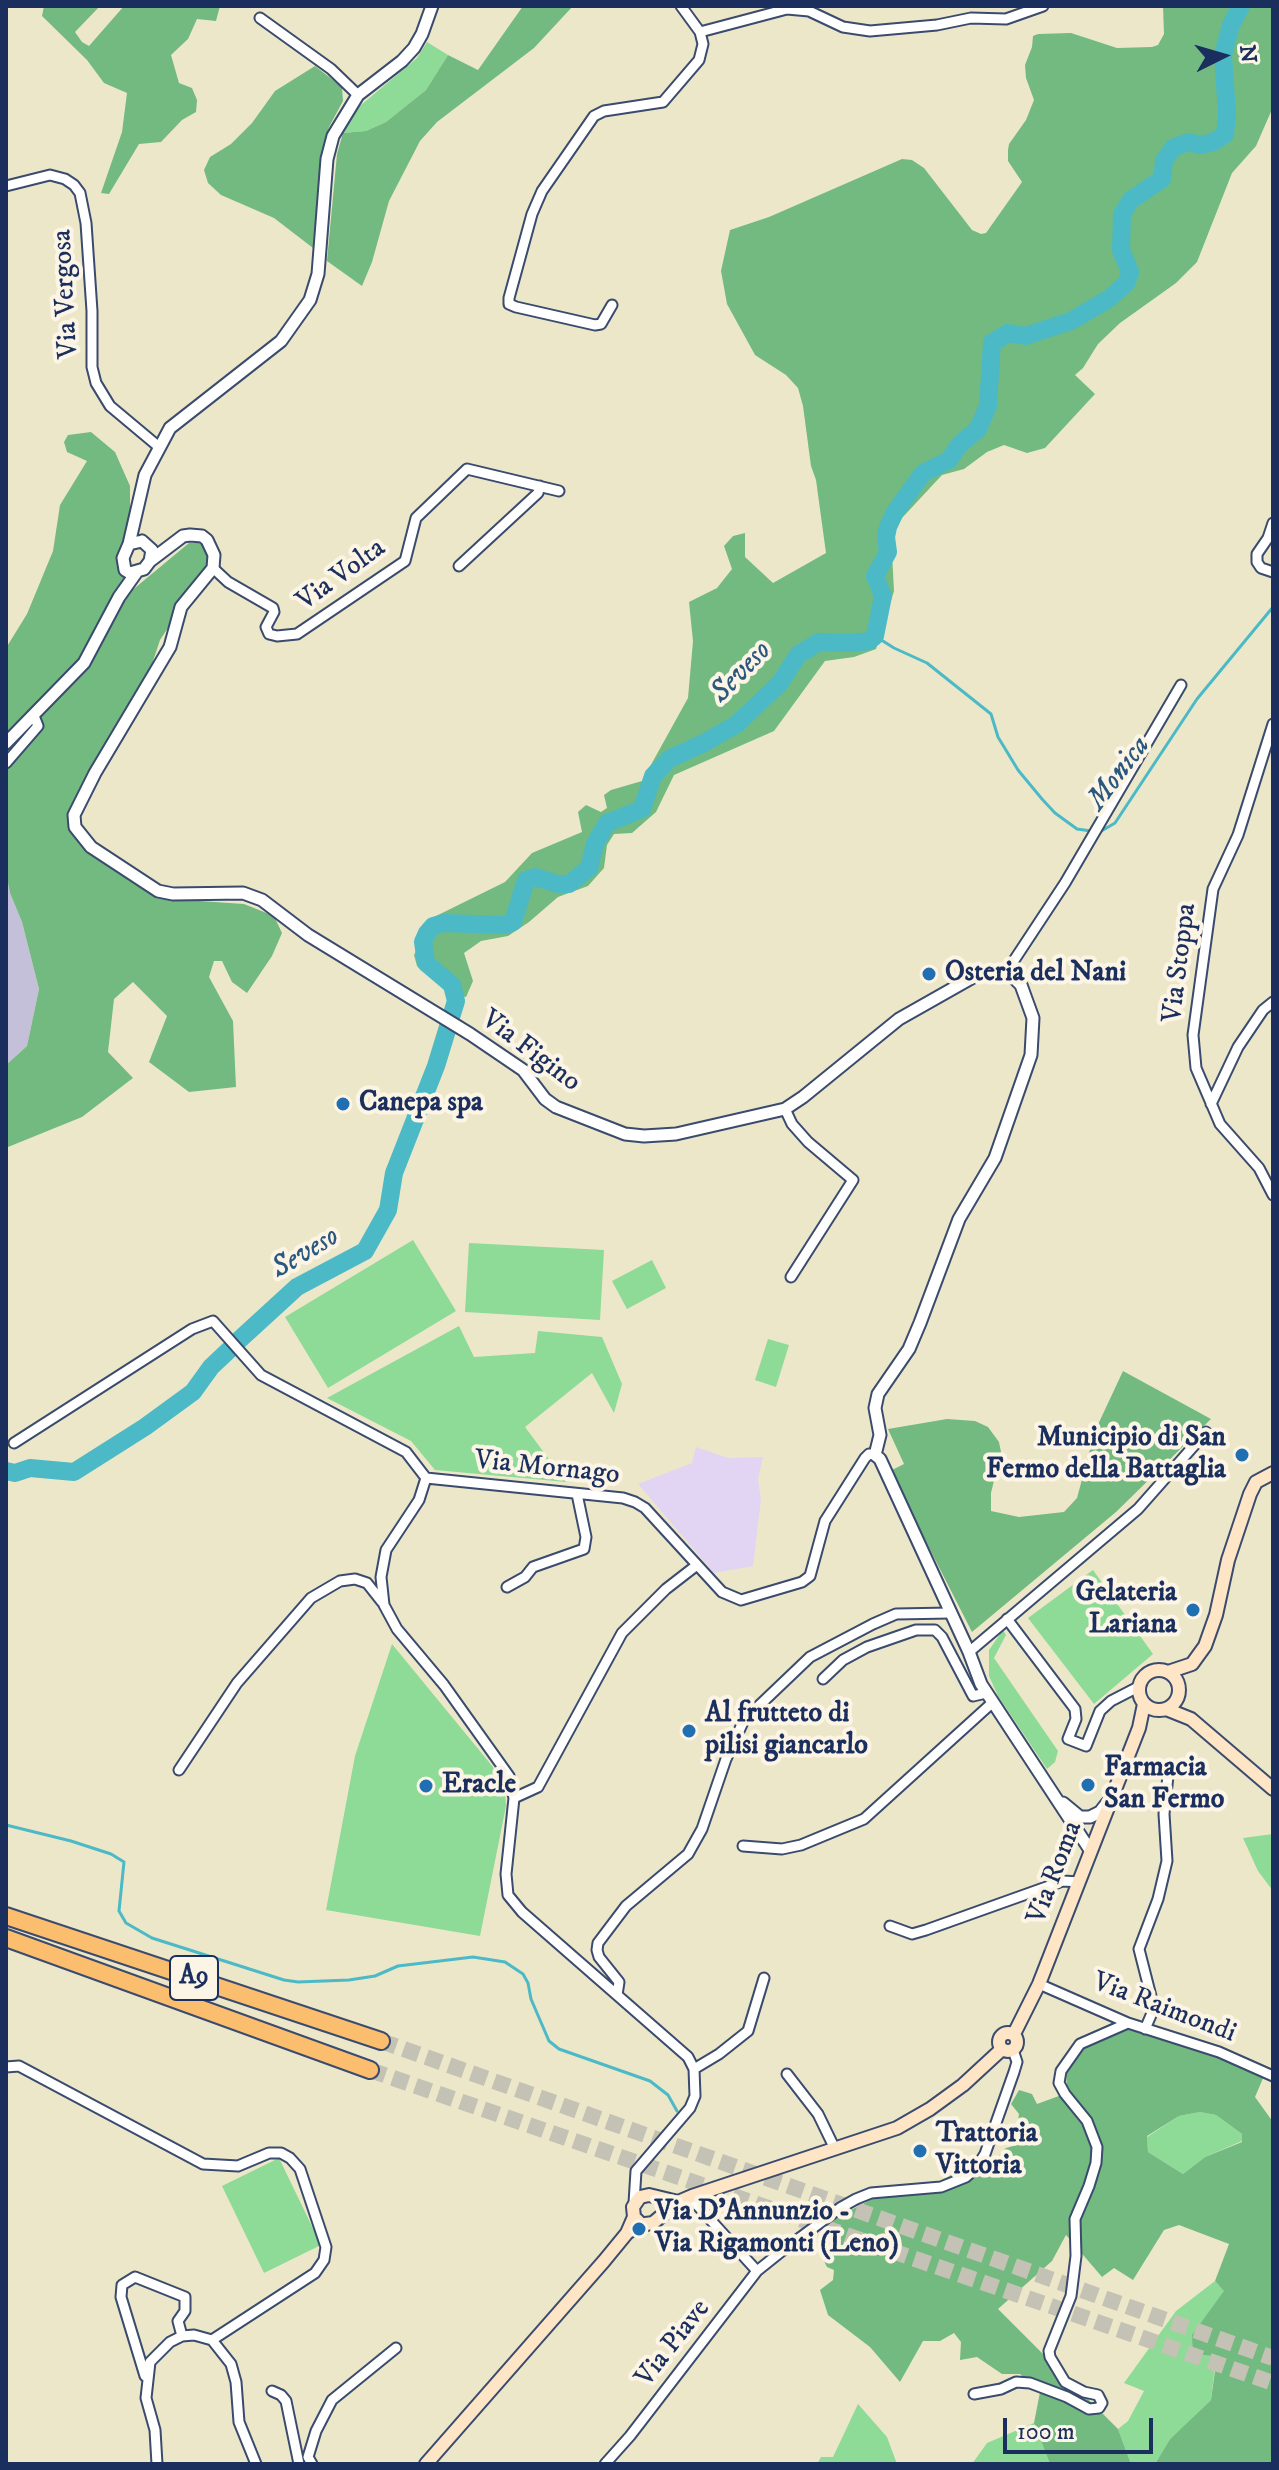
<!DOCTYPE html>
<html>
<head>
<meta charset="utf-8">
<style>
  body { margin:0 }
  #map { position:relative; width:1279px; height:2470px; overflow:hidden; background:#ede7ca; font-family:"IM FELL DW Pica",serif }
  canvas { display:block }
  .frame { position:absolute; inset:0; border:8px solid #1b2f5e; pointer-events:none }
  .north { position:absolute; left:1183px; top:16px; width:80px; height:80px; -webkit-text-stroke:6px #fcf5e5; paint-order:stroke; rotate:85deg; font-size:22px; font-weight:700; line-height:32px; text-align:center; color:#1b2f5e }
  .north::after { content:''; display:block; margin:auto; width:28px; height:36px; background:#1b2f5e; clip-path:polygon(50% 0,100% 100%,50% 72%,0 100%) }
  .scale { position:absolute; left:1003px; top:2418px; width:150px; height:36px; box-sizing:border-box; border:4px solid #1b2f5e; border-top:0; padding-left:10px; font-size:24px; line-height:28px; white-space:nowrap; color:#1b2f5e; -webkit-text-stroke:6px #fcf5e5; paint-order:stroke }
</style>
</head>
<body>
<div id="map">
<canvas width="1279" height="2470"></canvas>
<div class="frame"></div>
<div class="north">N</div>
<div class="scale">100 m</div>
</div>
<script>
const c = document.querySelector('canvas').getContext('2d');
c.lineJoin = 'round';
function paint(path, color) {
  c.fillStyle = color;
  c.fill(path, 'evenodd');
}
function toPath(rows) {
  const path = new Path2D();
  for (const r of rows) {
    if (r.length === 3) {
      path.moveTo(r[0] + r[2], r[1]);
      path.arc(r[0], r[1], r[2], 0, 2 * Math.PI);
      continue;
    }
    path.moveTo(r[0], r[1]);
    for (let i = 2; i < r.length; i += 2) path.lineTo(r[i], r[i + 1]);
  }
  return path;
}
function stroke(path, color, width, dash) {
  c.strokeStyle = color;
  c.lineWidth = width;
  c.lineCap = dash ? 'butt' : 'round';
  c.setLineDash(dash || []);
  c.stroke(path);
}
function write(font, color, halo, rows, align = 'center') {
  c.font = font + ' "IM FELL DW Pica",serif';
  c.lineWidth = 8;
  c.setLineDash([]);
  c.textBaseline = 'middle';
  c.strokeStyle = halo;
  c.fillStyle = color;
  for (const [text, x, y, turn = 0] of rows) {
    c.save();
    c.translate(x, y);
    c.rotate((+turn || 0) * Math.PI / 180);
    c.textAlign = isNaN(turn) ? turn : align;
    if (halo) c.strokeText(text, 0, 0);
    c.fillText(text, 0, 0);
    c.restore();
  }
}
const built = toPath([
  [696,1447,728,1458,763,1457,758,1479,761,1499,753,1566,714,1573,638,1484,692,1463]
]);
const industrial = toPath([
  [6,873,10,893,22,922,39,989,27,1046,6,1065]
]);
const green = toPath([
  [427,42,448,55,426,90,386,122,366,131,343,133,355,110,417,58],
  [413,1240,456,1311,328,1388,285,1317],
  [469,1243,604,1250,600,1320,465,1312],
  [652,1260,666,1288,627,1309,612,1281],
  [459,1326,474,1357,535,1353,538,1331,602,1337,622,1384,614,1413,592,1373,525,1427,566,1482,435,1470,411,1441,327,1398],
  [768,1339,789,1345,776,1387,755,1380],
  [1093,1570,1153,1654,1094,1704,1028,1618],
  [1003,1630,1006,1635,994,1658,1058,1751,1055,1762,1047,1769,998,1696,989,1676,989,1650],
  [392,1644,493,1767,505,1792,506,1806,480,1936,326,1910,355,1756],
  [1273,1834,1273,1891,1258,1871,1243,1838],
  [1200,2112,1216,2115,1242,2134,1242,2141,1205,2157,1183,2174,1148,2152,1147,2137,1179,2116],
  [279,2158,321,2245,264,2273,222,2186],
  [1215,2281,1224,2290,1211,2400,1170,2439,1155,2464,1131,2464,1118,2429,1128,2421,1144,2391,1124,2383,1176,2311],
  [858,2404,887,2437,897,2464,817,2464,821,2457,833,2457],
  [1034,2423,1050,2464,972,2464,987,2443]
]);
const forest = toPath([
  [44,6,100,6,75,32,82,42,89,46,124,6,220,6,216,21,197,19,188,39,171,55,179,83,192,88,197,100,196,112,182,120,161,142,139,144,109,194,101,193,122,132,127,93,104,83,87,60,42,16],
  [523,6,573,6,534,48,437,122,420,141,389,201,372,262,362,286,327,261,337,154,343,133,366,131,386,122,426,90,448,55,478,70],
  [1163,6,1273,6,1273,107,1256,146,1232,173,1197,262,1176,283,1120,323,1098,344,1083,368,1075,375,1095,394,1045,448,1027,453,1004,445,987,452,964,469,942,475,902,518,891,534,894,591,876,649,854,657,825,661,774,731,674,775,656,812,632,833,614,834,607,845,604,868,588,886,558,897,529,922,508,936,481,941,464,953,473,981,466,997,450,994,417,966,414,955,432,918,505,882,532,853,582,832,578,812,586,805,601,812,607,808,604,795,611,790,642,781,688,698,693,641,689,602,717,588,732,569,724,546,733,536,745,533,745,557,773,583,826,553,816,480,811,466,803,406,798,388,786,375,755,355,727,304,721,271,730,230,769,217,902,159,912,160,924,168,972,230,981,234,986,233,1022,182,1008,161,1008,150,1009,144,1026,120,1034,100,1026,78,1025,65,1032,47,1033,36,1038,34,1071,33,1117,48,1152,47,1158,45,1164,34],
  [315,66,342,87,343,101,329,127,323,151,313,248,274,218,221,195,208,183,204,170,210,157,231,144,252,123,275,91],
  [91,432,115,452,130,486,130,592,189,543,201,543,208,556,207,568,160,640,152,664,67,818,84,849,156,898,244,904,274,916,282,933,272,956,247,993,232,982,222,961,214,961,209,977,233,1021,236,1087,189,1092,149,1062,167,1016,133,982,114,999,108,1052,133,1078,82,1117,8,1147,6,1150,6,1065,27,1046,39,989,22,922,10,893,6,873,6,648,27,614,53,551,60,505,87,461,67,452,64,442,68,435],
  [1123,1371,1211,1419,1116,1512,972,1632,890,1471,904,1464,888,1429,947,1419,975,1421,988,1427,999,1442,1001,1452,991,1493,991,1511,1019,1517,1064,1512,1077,1498,1095,1431],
  [1127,2028,1196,2045,1264,2076,1255,2097,1273,2122,1273,2464,1155,2464,1170,2439,1211,2400,1217,2356,1193,2354,1192,2335,1224,2291,1215,2281,1229,2244,1179,2225,1164,2230,1133,2280,1114,2268,1102,2277,1066,2235,1052,2261,998,2309,1118,2429,1131,2464,1050,2464,1034,2423,1040,2392,1020,2374,1002,2374,977,2357,960,2360,961,2342,954,2333,940,2341,923,2341,900,2382,870,2347,828,2315,820,2290,833,2280,834,2270,827,2267,818,2249,826,2244,830,2221,874,2198,932,2185,965,2168,994,2161,1006,2148,1017,2145,1021,2135,1017,2129,1019,2114,1011,2104,1019,2090,1032,2094,1037,2104,1067,2093,1066,2070,1086,2044],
  [1200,2112,1216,2115,1242,2134,1242,2142,1205,2157,1183,2174,1148,2152,1147,2136,1179,2116]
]);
const stream = toPath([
  [875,636,894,648,927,663,991,714,998,737,1018,770,1042,799,1055,813,1077,829,1091,831],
  [1098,833,1115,823,1197,699,1273,607],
  [6,1825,71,1841,111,1854,124,1862,119,1911,126,1923,152,1938,284,1980,298,1982,349,1980,375,1976,398,1966,473,1957,505,1962,523,1974,528,1983,531,1999,549,2041,559,2049,650,2081,668,2095,677,2111]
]);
const river = toPath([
  [238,1341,297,1287,365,1251,388,1210,394,1173,436,1066,456,1001,452,985,426,963,423,942,427,933,433,926,443,923,505,925,513,922,526,880,535,877,558,884,569,884,589,868,595,844,607,823,642,809,653,776,669,759,704,743,737,724,780,683,798,655,819,642,853,643,869,641,875,636,883,596,875,576,888,552,886,537,888,527,895,512,923,473,949,460,959,445,978,429,988,406,992,343,1008,333,1025,336,1071,321,1110,298,1127,282,1130,272,1121,250,1122,214,1131,200,1162,179,1164,161,1173,148,1188,142,1200,145,1214,142,1225,134,1227,114,1223,55,1231,25,1241,6],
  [6,1471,15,1473,30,1468,74,1472,145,1427,193,1392,211,1367,229,1350]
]);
const motorwayTunnel = toPath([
  [381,2041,1273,2358],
  [370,2070,1273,2383]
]);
const minor = toPath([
  [260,18,331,69,358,95],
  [700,32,787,9,809,11,843,27,870,31,937,25,971,18,1006,19,1043,6],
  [6,186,50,175,65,179,74,185,80,193,86,223,92,311,92,367,96,383,110,406,159,447],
  [612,305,601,324,595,325,516,307,509,304,509,298,532,214,542,191,594,116,604,111,663,102,699,60,703,44,700,32,681,6],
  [1273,523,1268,538,1257,554,1257,562,1261,568,1273,572],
  [459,566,538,493,540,486],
  [213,568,228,582,273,608,274,612,266,627,269,634,277,636,297,634,405,561,416,518,467,469,559,491],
  [1273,724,1238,835,1213,889,1193,1035,1196,1068,1220,1124,1259,1168,1273,1195],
  [6,763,38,726,34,716],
  [1007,971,1065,883,1181,685],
  [1211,1104,1238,1047,1263,1010,1273,1002],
  [785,1109,792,1124,808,1142,853,1180,791,1277],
  [14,1443,192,1329,213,1321,261,1375,406,1452,426,1478],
  [426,1478,419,1500,386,1550,381,1577,384,1605,397,1629,444,1685,509,1776,514,1798,506,1874,508,1895,522,1912,688,2057,694,2069,695,2096,690,2108,636,2171,634,2203],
  [426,1478,623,1498,635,1502,645,1508,722,1592,741,1600,802,1582,810,1576,825,1521,865,1458,869,1454,875,1455],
  [507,1587,525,1577,533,1567,584,1549,586,1537,577,1494],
  [1007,1619,1075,1709,1076,1719,1068,1739,1086,1746,1100,1711,1111,1701,1140,1686],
  [969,1652,1138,1509,1206,1432],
  [823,1679,843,1660,867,1647,916,1630,935,1630,942,1637,973,1696,986,1693],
  [179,1770,237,1683,311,1598,340,1581,355,1579,367,1583,382,1602],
  [514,1798,538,1787,622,1633,666,1589,697,1565],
  [743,1846,782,1849,801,1845,864,1819,992,1703],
  [890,1926,912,1934,926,1930,1063,1881,1079,1882],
  [1039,1984,1128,2023,1219,2052,1273,2076],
  [617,1995,619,1982,599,1957,597,1950,598,1943,626,1906,688,1854,702,1829,726,1759,744,1720,810,1657,873,1624,896,1614,950,1613],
  [1145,2029,1152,2013,1152,2000,1139,1949,1158,1899,1167,1861,1164,1814,1169,1766],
  [6,2067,19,2066,203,2164,238,2166,269,2153,281,2153,290,2158,300,2169,326,2247,324,2260,315,2273,212,2340],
  [694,2069,719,2054,748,2031,764,1978],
  [787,2074,818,2114,835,2149],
  [692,2196,697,2205,757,2271],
  [145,2376,121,2297,122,2285,135,2277,185,2297,185,2311,178,2321,182,2336],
  [272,2391,281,2395,286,2401,299,2464],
  [974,2394,1001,2389,1016,2382,1030,2383,1067,2397,1089,2409,1099,2408,1102,2403,1098,2395,1084,2392,1065,2382,1050,2357,1049,2351,1071,2296,1076,2256,1075,2219,1089,2186,1096,2163,1097,2147,1087,2121,1065,2094,1059,2083,1061,2071,1080,2044,1128,2023],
  [157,2464,155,2430,146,2398,150,2362,170,2342,182,2336,194,2335,212,2340,231,2364,236,2382,239,2422,256,2464],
  [312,2464,308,2457,316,2431,332,2400,396,2348],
  [605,2464,630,2436,757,2271,782,2251,840,2208,856,2199,871,2193,941,2187,966,2177,976,2168,985,2154,1014,2072,1017,2062,1013,2050]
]);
const tertiary = toPath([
  [142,541,152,550,150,561,144,569,130,573,125,570,123,558,129,544,142,541],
  [129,544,145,475,170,428,281,341,310,300,318,274,327,159,333,136,358,95,402,61,414,48,422,34,432,6],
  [150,561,183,536,190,535,202,536,207,540,214,555,213,568,181,607,170,647,95,773,74,815,75,827,91,847,158,891,173,894,243,893,262,900,308,935,470,1034,523,1070,545,1099,556,1107,625,1134,644,1136,676,1134,785,1109,803,1097,899,1019,975,976,1007,971,1021,985,1033,1018,1031,1055,995,1158,959,1219,920,1323,909,1349,878,1394,875,1408,880,1435,875,1455,880,1459,969,1652,981,1684,1090,1850],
  [6,743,84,663,119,597,136,573],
  [1063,1803,1080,1817,1090,1817,1100,1812,1107,1803]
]);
const secondary = toPath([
  [1159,1690,20],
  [1168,1672,1192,1664,1205,1646,1216,1615,1228,1560,1250,1494,1256,1482,1273,1473],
  [1166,1709,1191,1719,1273,1789],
  [1008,2042,9],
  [1014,2034,1039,1984,1139,1728,1144,1704],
  [639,2222,634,2217,633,2207,640,2197,649,2195,678,2202],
  [627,2233,638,2225,653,2223,678,2202,692,2196,897,2128,930,2109,963,2085,1002,2049],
  [426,2464,604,2261,627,2233,634,2217]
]);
const motorway = toPath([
  [6,1916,381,2041],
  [6,1938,370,2070]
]);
const markers = [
  [929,974,8,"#1f6fb2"],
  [343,1104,8,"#1f6fb2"],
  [1242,1455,8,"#1f6fb2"],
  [1193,1610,8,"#1f6fb2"],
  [689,1731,8,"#1f6fb2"],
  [1088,1785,8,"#1f6fb2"],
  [426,1786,8,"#1f6fb2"],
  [920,2151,8,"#1f6fb2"],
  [639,2229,8,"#1f6fb2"]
];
const shields = [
  [194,1978,48]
];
const shieldNames = [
  ["A9",194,1978]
];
const streetNames = [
  ["Via Vergosa",67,294,-93],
  ["Via Volta",342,576,-36],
  ["Via Stoppa",1181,963,-83],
  ["Via Figino",530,1052,37],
  ["Via Mornago",547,1469,6],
  ["Via Roma",1056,1873,-69],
  ["Via Raimondi",1164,2009,21],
  ["Via Piave",674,2344,-52]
];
const poiNames = [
  ["Osteria del Nani",945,974],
  ["Canepa spa",359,1104],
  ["Municipio di San",1226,1439,"right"],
  ["Fermo della Battaglia",1226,1471,"right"],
  ["Gelateria",1177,1594,"right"],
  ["Lariana",1177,1626,"right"],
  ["Al frutteto di",705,1715],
  ["pilisi giancarlo",705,1747],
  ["Farmacia",1104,1769],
  ["San Fermo",1104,1801],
  ["Eracle",442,1786],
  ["Trattoria",936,2135],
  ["Vittoria",936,2167],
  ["Via D'Annunzio -",655,2213],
  ["Via Rigamonti (Leno)",655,2245]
];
const waterNames = [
  ["Seveso",742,673,-46],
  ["Monica",1120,774,-53],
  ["Seveso",306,1254,-31]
];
paint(built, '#e2d4f3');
paint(industrial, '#c5c0da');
paint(green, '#8eda97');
paint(forest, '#72ba80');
stroke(stream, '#4cb9c7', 3);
stroke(river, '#4cb9c7', 18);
stroke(motorwayTunnel, '#c3c2b4', 16, [16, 8]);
stroke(minor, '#3a4b6e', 13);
stroke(tertiary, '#3a4b6e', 15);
stroke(secondary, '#3a4b6e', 16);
stroke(motorway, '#3a4b6e', 20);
stroke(minor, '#fff', 9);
stroke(tertiary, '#fff', 11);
stroke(secondary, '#fde5c5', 12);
stroke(motorway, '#fbbe6e', 16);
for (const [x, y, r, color] of markers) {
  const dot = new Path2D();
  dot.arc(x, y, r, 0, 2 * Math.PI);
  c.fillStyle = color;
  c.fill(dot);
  stroke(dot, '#fcf5e5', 3);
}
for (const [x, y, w] of shields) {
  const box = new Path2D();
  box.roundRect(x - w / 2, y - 22, w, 44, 6);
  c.fillStyle = '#fcf5e5';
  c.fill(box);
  stroke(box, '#1b2f5e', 2);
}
write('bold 26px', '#1b2f5e', null, shieldNames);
write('28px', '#1b2f5e', '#fcf5e5', streetNames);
write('bold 28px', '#1b2f5e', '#fcf5e5', poiNames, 'left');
write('italic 30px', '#2a587e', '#fcf5e5', waterNames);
</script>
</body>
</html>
